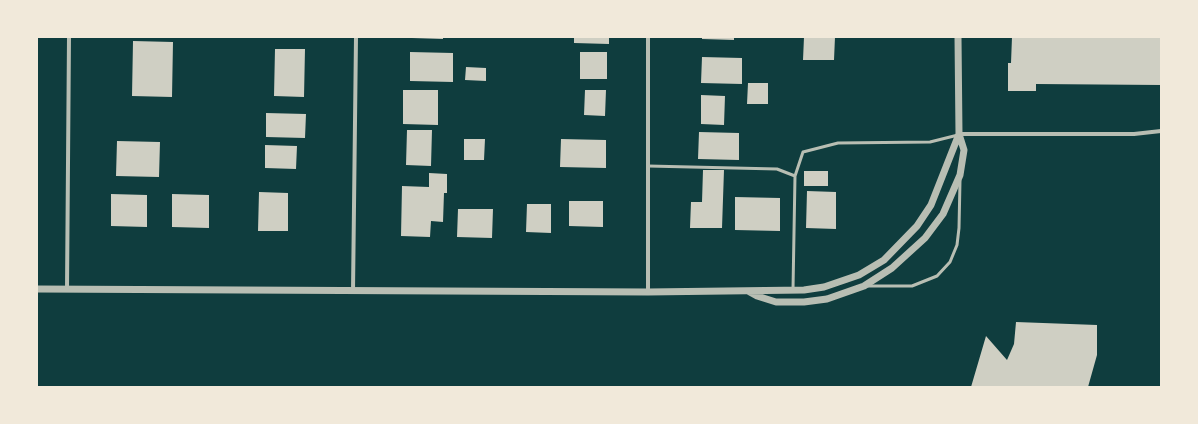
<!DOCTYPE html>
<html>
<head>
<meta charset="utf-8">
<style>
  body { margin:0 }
  #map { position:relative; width:1198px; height:424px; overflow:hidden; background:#0f3d3e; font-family:Ubuntu,sans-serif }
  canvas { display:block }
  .frame { position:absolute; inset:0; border:38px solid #f1e9da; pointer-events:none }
</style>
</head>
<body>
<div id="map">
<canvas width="1198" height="424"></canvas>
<div class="frame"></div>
</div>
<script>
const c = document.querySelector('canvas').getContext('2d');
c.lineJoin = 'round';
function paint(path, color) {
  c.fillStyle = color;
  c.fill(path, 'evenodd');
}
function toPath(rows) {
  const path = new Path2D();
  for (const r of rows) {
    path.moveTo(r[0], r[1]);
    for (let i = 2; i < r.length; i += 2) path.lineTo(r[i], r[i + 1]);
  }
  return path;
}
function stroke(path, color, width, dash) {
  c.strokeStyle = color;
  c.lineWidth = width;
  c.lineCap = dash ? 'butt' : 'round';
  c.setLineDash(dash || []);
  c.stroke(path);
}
const building = toPath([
  [412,37,443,37,443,39,412,38],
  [574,37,609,37,609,44,574,43],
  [702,37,734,37,734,40,702,39],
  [804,37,835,37,834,60,803,60],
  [1012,37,1161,37,1161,85,1036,84,1036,91,1008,91,1008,63,1011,63],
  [133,41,173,42,172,97,132,96],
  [275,49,305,49,304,97,274,96],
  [410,52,453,53,453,82,410,81],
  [580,52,607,52,607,79,580,79],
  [702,57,742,58,742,84,701,83],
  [466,67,486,68,486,81,465,80],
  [748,83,768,83,768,104,747,104],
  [403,90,438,90,438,125,403,124],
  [585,90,606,90,605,116,584,115],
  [701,95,725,96,724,125,701,124],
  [266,113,306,114,305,138,266,137],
  [407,130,432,130,431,166,406,165],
  [699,132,739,133,739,160,698,159],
  [464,139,485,139,484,160,464,160],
  [561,139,606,140,606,168,560,167],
  [117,141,160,142,159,177,116,176],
  [265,145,297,146,296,169,265,168],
  [703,170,724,170,722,228,690,228,691,202,702,202],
  [804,171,828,171,828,186,804,186],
  [429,173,447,174,447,193,444,193,443,222,431,221,430,237,401,236,402,186,429,187],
  [807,191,836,192,836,229,806,228],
  [259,192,288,193,288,231,258,231],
  [111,194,147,195,147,227,111,226],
  [172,194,209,195,209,228,172,227],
  [735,197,780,198,780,231,735,230],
  [569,201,603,201,603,227,569,226],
  [527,204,551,204,551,233,526,232],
  [458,209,493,209,492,238,457,237],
  [1016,322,1097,325,1097,355,1088,387,971,387,986,336,1007,360,1014,344]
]);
const service = toPath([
  [648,166,777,169,795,176],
  [868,286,912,286,937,276,950,262,957,245,959,228,960,181],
  [793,289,795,176,803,152,838,143,930,142,958,135]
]);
const minor = toPath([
  [959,134,1134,134,1161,131],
  [67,289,69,37],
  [353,291,356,37],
  [648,292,648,37]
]);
const tertiary = toPath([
  [37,289,648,292,804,290,824,287,859,275,884,260,917,226,931,205,959,134],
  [748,291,757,296,776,302,804,302,827,299,864,286,892,268,925,238,943,214,960,175,964,150,959,134,958,37]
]);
paint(building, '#cfcfc3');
stroke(service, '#b8beb3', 3);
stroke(minor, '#b8beb3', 4);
stroke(tertiary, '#b8beb3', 7);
</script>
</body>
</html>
